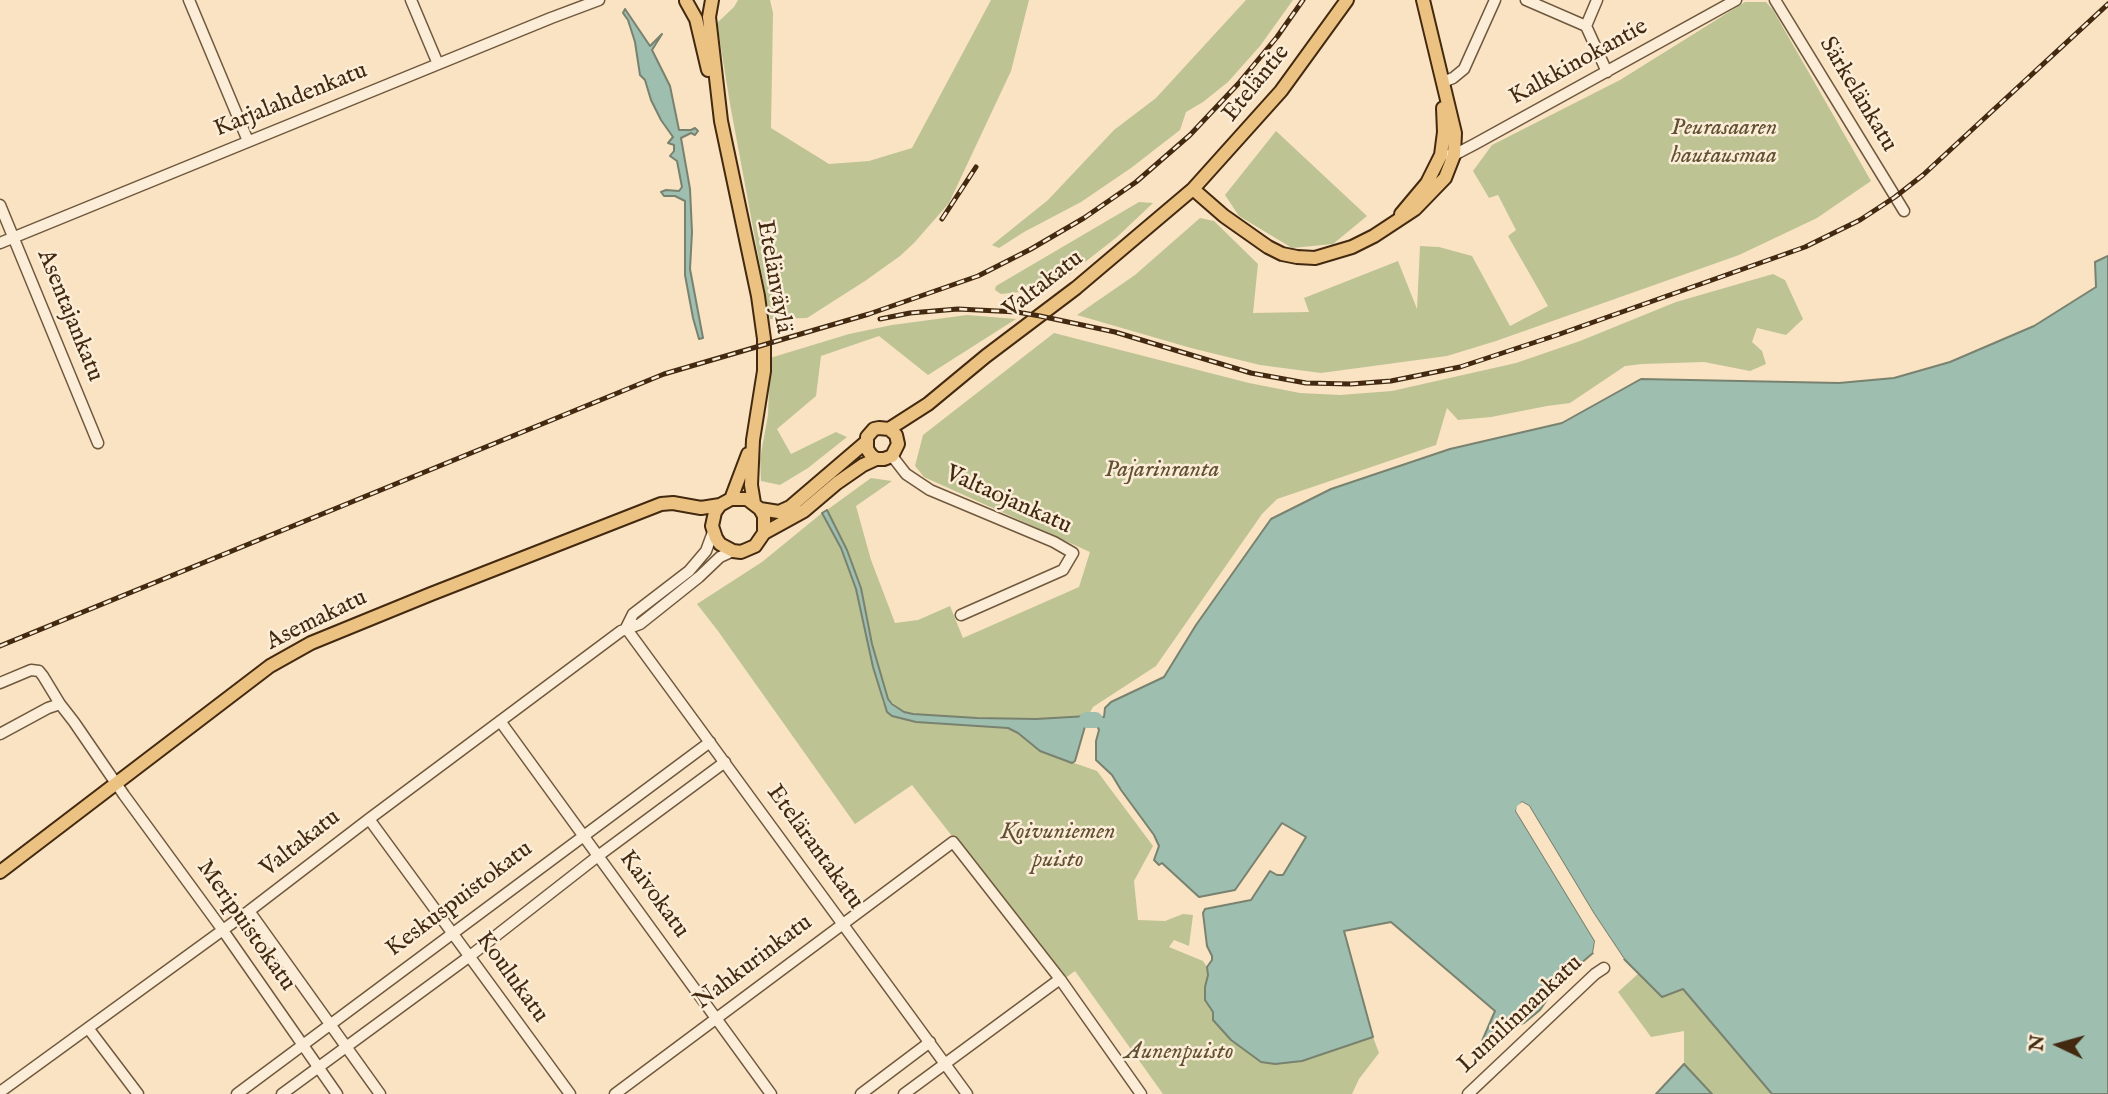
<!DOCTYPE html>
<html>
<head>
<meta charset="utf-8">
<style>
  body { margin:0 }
  #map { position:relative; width:2108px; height:1094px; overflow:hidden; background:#f9e3c3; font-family:"IM FELL English",serif }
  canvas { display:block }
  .north { position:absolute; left:2024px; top:1010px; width:70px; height:70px; -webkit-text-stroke:5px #fbedd8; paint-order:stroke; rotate:275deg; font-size:19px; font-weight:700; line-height:28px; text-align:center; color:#422910 }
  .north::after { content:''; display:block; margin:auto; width:24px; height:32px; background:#422910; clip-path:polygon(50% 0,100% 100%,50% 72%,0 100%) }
</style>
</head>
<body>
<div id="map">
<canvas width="2108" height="1094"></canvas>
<div class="north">N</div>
</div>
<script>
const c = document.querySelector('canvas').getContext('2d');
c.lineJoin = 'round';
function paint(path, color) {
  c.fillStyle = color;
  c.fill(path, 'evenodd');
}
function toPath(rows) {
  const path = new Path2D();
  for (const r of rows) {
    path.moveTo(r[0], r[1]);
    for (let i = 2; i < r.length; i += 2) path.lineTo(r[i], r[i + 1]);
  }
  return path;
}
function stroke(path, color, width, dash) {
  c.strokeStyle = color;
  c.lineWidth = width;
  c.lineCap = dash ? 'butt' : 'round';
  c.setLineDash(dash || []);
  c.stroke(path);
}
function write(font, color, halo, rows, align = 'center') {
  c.font = font + ' "IM FELL English",serif';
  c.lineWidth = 5;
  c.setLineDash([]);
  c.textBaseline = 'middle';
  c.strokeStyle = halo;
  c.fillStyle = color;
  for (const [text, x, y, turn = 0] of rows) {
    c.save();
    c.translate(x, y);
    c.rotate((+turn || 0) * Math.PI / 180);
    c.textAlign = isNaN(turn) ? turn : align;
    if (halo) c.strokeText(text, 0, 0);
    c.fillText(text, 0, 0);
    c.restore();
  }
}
const green = toPath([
  [738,0,770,0,773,13,771,128,829,164,869,161,912,148,991,0,1029,0,1011,71,949,203,914,243,900,256,865,281,807,318,770,319,730,104,717,23,734,7],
  [1246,0,1293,0,1260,46,1228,82,1203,102,1186,112,1180,130,1131,168,1081,202,1024,232,999,248,992,245,1048,200,1114,130,1156,98],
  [1745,2,1766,2,1773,10,1871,181,1817,218,1739,255,1496,341,1447,356,1321,373,1260,365,1191,348,1077,315,1135,275,1200,218,1214,221,1258,264,1253,313,1309,312,1304,298,1398,261,1417,309,1420,246,1439,247,1472,256,1510,326,1548,306,1508,236,1516,230,1498,195,1489,198,1473,171,1492,145,1620,80],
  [1276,131,1367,216,1333,244,1292,248,1239,216,1225,195],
  [1139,202,1153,203,1117,237,1066,277,1044,285,1033,283,1021,288,1020,292,1001,294,995,290,996,286],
  [1773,274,1785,280,1803,319,1786,335,1757,328,1752,342,1762,351,1766,364,1750,371,1704,362,1642,364,1625,366,1570,403,1547,406,1491,417,1458,420,1447,408,1436,445,1277,499,1262,514,1156,666,1093,707,1088,716,1036,719,977,718,913,714,904,712,888,699,872,644,861,588,827,510,871,478,892,481,856,506,871,560,895,623,918,620,950,606,963,638,1079,587,1090,552,924,477,915,466,923,435,1054,333,1249,383,1300,393,1340,395,1392,391,1516,363,1580,341,1676,302],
  [967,315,1016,319,928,375,879,336,821,356,816,396,777,429,791,454,836,432,847,437,808,468,780,485,761,481,760,459,768,415,770,358,849,334,892,325],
  [822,513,841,548,856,589,883,703,916,722,1008,728,1018,733,1040,751,1097,771,1153,846,1134,881,1138,920,1165,921,1183,914,1193,915,1189,946,1174,940,1169,947,1203,961,1207,967,1209,1008,1213,1012,1214,1020,1221,1027,1227,1036,1261,1062,1275,1064,1302,1061,1373,1037,1379,1053,1359,1079,1352,1094,1163,1094,1075,971,1064,979,912,785,855,824,718,631,697,604,762,562],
  [1639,973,1662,997,1683,988,1772,1094,1712,1094,1684,1064,1684,1031,1651,1037,1618,992]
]);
const water = toPath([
  [625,9,650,46,662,34,652,50,670,86,679,130,691,130,695,128,698,131,695,135,691,133,681,138,690,189,692,232,690,269,703,338,699,339,693,318,685,275,685,201,675,196,664,196,661,192,666,190,679,191,682,187,677,161,670,156,674,151,674,145,668,143,673,137,661,120,651,100,645,80,640,75,635,42,628,20,623,13,625,9],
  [2108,256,2108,1094,1772,1094,1683,989,1662,997,1624,959,1594,914,1529,806,1522,802,1516,811,1595,941,1593,953,1566,976,1553,991,1540,1010,1524,1023,1517,1025,1507,1022,1493,1046,1484,1047,1482,1041,1495,1011,1391,922,1344,931,1373,1037,1302,1061,1275,1064,1261,1062,1231,1040,1213,1020,1213,1012,1205,1000,1205,987,1208,975,1207,967,1212,960,1212,956,1207,946,1203,913,1205,909,1251,900,1270,871,1277,875,1283,875,1306,837,1282,823,1235,890,1199,897,1162,863,1159,865,1154,860,1159,846,1154,835,1121,790,1112,775,1096,760,1096,741,1099,730,1095,721,1096,718,1104,717,1105,708,1111,702,1164,677,1196,625,1271,519,1331,489,1450,449,1562,423,1641,379,1839,383,1894,378,1950,362,2034,326,2096,287,2095,262,2108,256],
  [827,510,847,550,861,588,872,644,888,699,892,704,904,712,913,714,977,718,1036,719,1088,716,1075,761,1072,763,1040,751,1018,733,1008,728,916,722,892,716,887,712,873,667,856,589,841,548,822,513,827,510],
  [1684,1064,1712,1094,1656,1094,1684,1064]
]);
const pier = toPath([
  [1522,802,1529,806,1594,914,1624,959,1621,960,1591,915,1526,808,1521,806,1520,810,1598,939,1599,949,1598,952,1593,953,1595,941,1516,811,1517,806]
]);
const river = toPath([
  [1087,720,1095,720]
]);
const minor = toPath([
  [189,0,248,141],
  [411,0,438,64],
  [1526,0,1586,26],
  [1597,0,1586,26,1607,72],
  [1775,0,1904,211],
  [1443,82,1453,78,1464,69,1495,0],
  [1448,155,1454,155,1475,144,1736,0],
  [0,205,98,443],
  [0,243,551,18,599,0],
  [892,456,906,474,930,490,1054,542,1073,553,1063,570,961,615],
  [626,628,967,1094],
  [626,628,633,614,689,571,706,551,713,532],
  [0,683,31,670,39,671,43,676,60,704,74,722,124,795,222,929,337,1094],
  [500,721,771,1094],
  [0,734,48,708,60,704],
  [369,819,570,1094],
  [249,911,380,1094],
  [88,1028,138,1094],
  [0,1092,249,911,369,819,621,631,640,624,699,577,720,557,733,551],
  [237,1094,710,742],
  [282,1094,470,956,598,856,725,762],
  [615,1094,953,842,1060,979,1141,1094],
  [861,1094,930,1042],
  [904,1094,1060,979],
  [1468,1094,1595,974,1604,968]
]);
const major = toPath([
  [712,0,709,17,721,121,758,296,764,339,764,371,753,440,751,485,754,503],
  [686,1,696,19,708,70],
  [1193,189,1224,216,1268,247,1282,254,1297,257,1315,258,1352,247,1374,236,1415,209,1445,178,1454,155,1455,133,1423,0],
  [1401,214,1427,183,1441,155,1444,132,1443,108],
  [889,429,928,404,986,356,1076,288,1193,189,1281,91,1347,0],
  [731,499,748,454],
  [760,509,779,512,790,507,866,442],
  [764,533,804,511,837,483,863,465,876,459,884,459,892,456,898,444,896,435,889,429,879,428,874,429,867,437,867,449,871,455,876,459],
  [0,872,270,666,311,643,431,594,661,504,673,503,701,508,720,505,731,499,747,499,760,509,764,516,764,533,755,546,741,552,733,551,720,544,716,538,712,526,715,512,720,505]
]);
const rail = toPath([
  [942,219,976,167],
  [880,319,910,313,958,309,1017,312,1040,316,1115,332,1251,373,1306,383,1351,384,1391,381,1460,367,1557,335,1805,247,1860,220,1895,197,1923,175,2108,4],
  [0,646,664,374,869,314,978,276,1031,249,1084,218,1136,182,1190,135,1238,84,1277,37,1303,0]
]);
const streetNames = [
  ["Kalkkinokantie",1579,63,-29],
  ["Eteläntie",1257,84,-51],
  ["Särkelänkatu",1857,95,59],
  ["Karjalahdenkatu",291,101,-22],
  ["Etelänväylä",773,277,80],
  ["Valtakatu",1044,285,-38],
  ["Asentajankatu",69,316,68],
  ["Valtaojankatu",1008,501,24],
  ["Asemakatu",317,621,-26],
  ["Valtakatu",301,844,-38],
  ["Etelärantakatu",814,848,54],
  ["Kaivokatu",653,895,54],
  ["Keskuspuistokatu",460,900,-37],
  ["Meripuistokatu",245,926,55],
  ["Nahkurinkatu",754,963,-37],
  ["Koulukatu",511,978,54],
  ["Lumilinnankatu",1521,1015,-43]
];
const parkNames = [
  ["Peurasaaren",1724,129],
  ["hautausmaa",1724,157],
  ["Pajarinranta",1162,471],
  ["Koivuniemen",1058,833],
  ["puisto",1058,861],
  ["Aunenpuisto",1179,1053]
];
paint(green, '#bec393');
paint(water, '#9ebeaf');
stroke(water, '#79826f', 2);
paint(pier, '#f9e3c3');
stroke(river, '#9ebeaf', 16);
stroke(minor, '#70583d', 13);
stroke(major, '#422910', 16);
stroke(minor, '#fbedd8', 10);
stroke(major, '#ecc282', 12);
stroke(rail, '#422910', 5);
stroke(rail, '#fbedd8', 2.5, [8]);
write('24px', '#422910', '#fbedd8', streetNames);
write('italic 24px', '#615031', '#fbedd8', parkNames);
</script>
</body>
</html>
